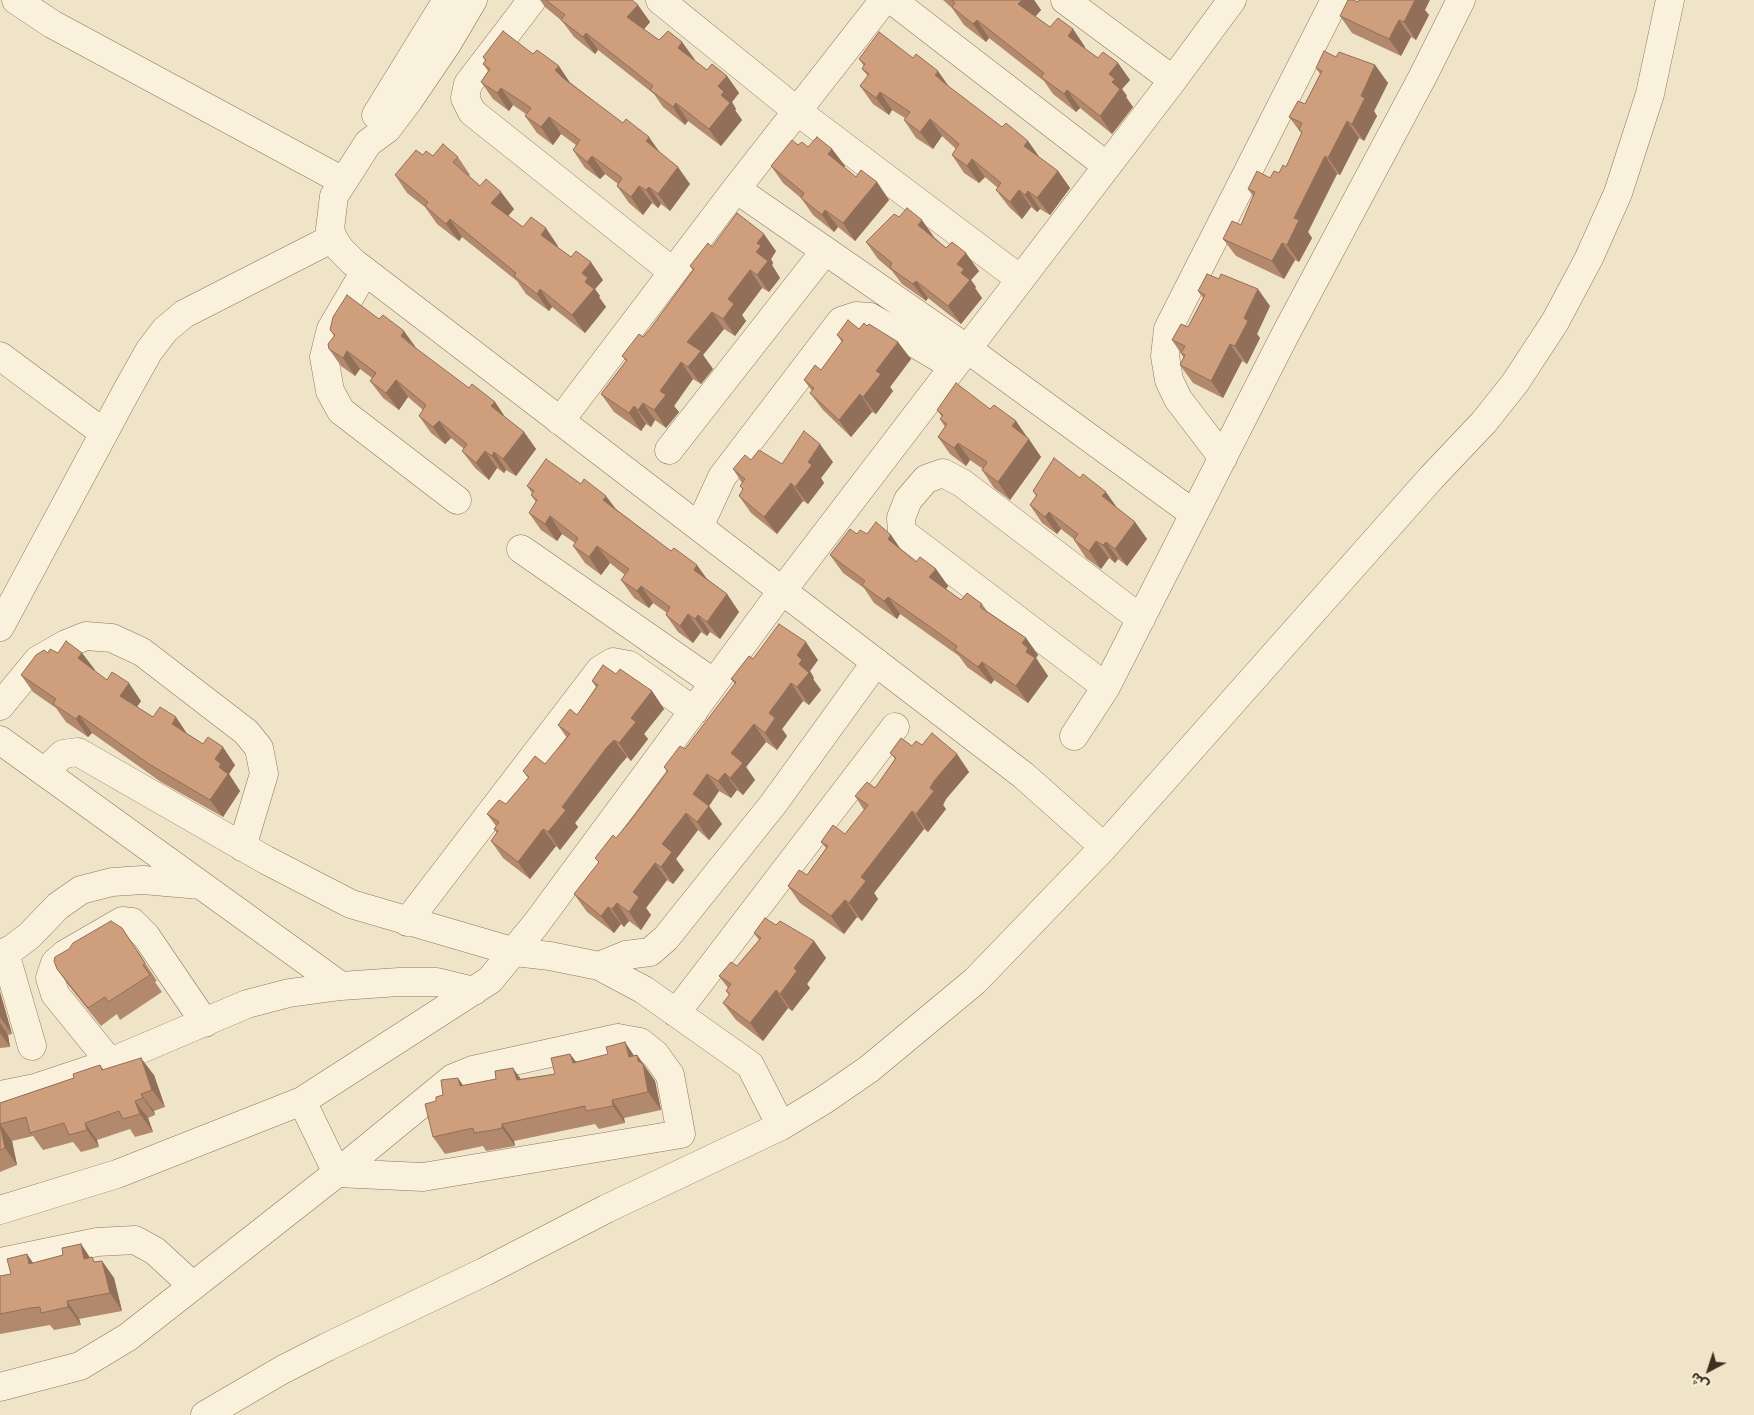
<!DOCTYPE html>
<html>
<head>
<meta charset="utf-8">
<style>
  body { margin:0 }
  #map { position:relative; width:1754px; height:1415px; overflow:hidden; background:#f0e4c8; font-family:"Noto Serif","Noto Sans Arabic",serif }
  canvas { display:block }
  .north { position:absolute; left:1684px; top:1345px; width:50px; height:50px; -webkit-text-stroke:4px #f7eed8; paint-order:stroke; rotate:220deg; font-size:14px; font-weight:700; line-height:20px; text-align:center; color:#3d2e20 }
  .north::after { content:''; display:block; margin:auto; width:18px; height:22px; background:#3d2e20; clip-path:polygon(50% 0,100% 100%,50% 72%,0 100%) }
</style>
</head>
<body>
<div id="map">
<canvas width="1754" height="1415"></canvas>
<div class="north">ش</div>
</div>
<script>
const c = document.querySelector('canvas').getContext('2d');
c.lineJoin = 'round';
function toPath(rows) {
  const path = new Path2D();
  for (const r of rows) {
    path.moveTo(r[0], r[1]);
    for (let i = 2; i < r.length; i += 2) path.lineTo(r[i], r[i + 1]);
  }
  return path;
}
function stroke(path, color, width, dash) {
  c.strokeStyle = color;
  c.lineWidth = width;
  c.lineCap = dash ? 'butt' : 'round';
  c.setLineDash(dash || []);
  c.stroke(path);
}
function paint(path, color) {
  c.fillStyle = color;
  c.fill(path, 'evenodd');
}
const minor = toPath([
  [16,0,52,24,343,181],
  [473,0,447,44,409,100,387,129,368,143,334,196,330,229,333,238,340,249,353,262,1023,775,1104,847],
  [532,0,468,84,465,98,472,112,673,272],
  [660,0,797,111,1020,279],
  [892,0,1107,166],
  [1173,80,1232,0],
  [376,115,447,0],
  [736,189,966,348,1194,514],
  [365,271,331,329,324,357,330,391,341,411,457,500],
  [0,356,104,433],
  [560,421,736,189,884,0],
  [669,450,825,251],
  [1223,458,1178,399,1169,380,1165,356,1168,329,1335,0],
  [699,527,722,477,841,321,856,316,870,317,953,366],
  [521,549,714,683],
  [0,627,126,392,149,351,165,330,184,314,333,238],
  [1106,687,902,532,901,518,908,500,926,479,943,473,962,483,1141,619],
  [0,706,38,660,66,644,86,636,112,638,142,652,246,732,259,748,264,774,242,847],
  [1074,736,1106,687,1285,335,1423,76,1461,0],
  [0,740,341,986],
  [44,772,63,754,78,752,266,860,351,904,515,952,550,956,599,966,644,990,750,1065,781,1126],
  [407,922,600,670,613,662,629,665,694,711],
  [5,953,32,1046],
  [0,955,13,948,29,936,58,906,81,890,112,882,143,880,200,885],
  [599,966,626,955,650,952,666,938,774,803,876,662],
  [676,1013,895,727],
  [618,1038,640,1042,655,1054,670,1075,681,1134,423,1177,337,1173,453,1078,473,1070,618,1038],
  [110,1062,55,994,50,978,55,963,65,954,122,921,132,922,146,936,205,1023],
  [0,1095,35,1088,101,1066,247,1004,289,993,341,986,399,982,437,982,474,991],
  [0,1210,117,1174,302,1101],
  [0,1262,97,1242,135,1240,155,1251,193,1286],
  [0,1387,80,1366,128,1337,337,1173,302,1101,490,980,536,924,782,591,1173,80,1065,0],
  [205,1415,282,1370,327,1347,484,1272,606,1209,781,1126,824,1100,869,1069,975,981,1104,847,1431,478,1484,422,1515,383,1555,322,1589,258,1618,193,1650,94,1670,0]
]);
const wall = toPath([
  [540,0,632,0,638,5,650,22,644,29,659,40,682,42,695,60,694,61,707,70,727,76,739,93,732,102,736,109,735,110,742,120,721,146,688,121,685,125,663,107,654,94,598,50,595,54,574,37,562,21,545,7],
  [943,0,1034,0,1041,10,1035,16,1050,27,1073,29,1085,47,1084,48,1098,58,1118,63,1130,80,1122,89,1127,96,1126,97,1133,107,1112,134,1080,108,1076,112,1053,94,1044,81,989,38,986,42,964,25,952,8],
  [1358,2,1425,10,1429,15,1416,40,1411,37,1401,56,1352,33,1340,16],
  [483,57,571,83,659,152,690,184,670,211,661,204,658,208,652,203,643,215,629,203,617,186,618,184,605,174,600,179,585,168,573,150,576,145,561,134,553,145,537,133,525,116,526,114,513,105,509,111,493,99,481,82,488,71,483,64,485,61],
  [1336,57,1375,65,1388,83,1374,111,1377,116,1364,141,1359,138,1340,175,1337,174,1308,232,1312,238,1299,262,1295,260,1284,279,1236,256,1223,239,1241,225,1253,196,1248,189,1279,173,1286,167,1302,134,1289,117,1305,104,1320,74,1316,68],
  [859,59,949,87,1002,127,1028,141,1039,157,1058,171,1070,188,1050,215,1040,209,1037,212,1031,207,1022,219,1009,207,996,190,998,188,985,177,979,183,964,173,952,155,956,149,942,136,933,149,916,138,904,120,905,118,892,110,889,115,873,104,860,86,868,76,862,69,864,66],
  [798,145,832,149,845,166,844,167,856,177,877,182,889,200,855,241,838,227,834,232,813,215,801,198,783,183,771,166],
  [433,156,458,157,470,175,469,176,480,186,514,209,508,216,523,227,558,246,557,247,603,280,595,289,600,296,599,297,606,307,585,333,552,307,549,311,526,294,517,281,462,237,459,241,437,224,425,207,407,193,395,175],
  [899,217,934,237,946,248,979,271,971,280,976,287,975,288,982,298,961,324,928,298,926,301,902,284,892,271,878,259,866,242],
  [712,247,776,251,771,259,773,263,772,265,780,278,769,292,762,288,742,315,746,321,735,336,724,329,703,355,713,369,701,384,693,379,674,406,679,412,666,428,655,420,651,427,646,424,641,431,614,412,601,394,626,361,622,356,643,337,650,329,693,270,690,266],
  [1198,291,1270,306,1257,334,1260,338,1247,364,1242,361,1223,398,1193,383,1180,365,1184,358,1172,340,1188,327,1203,298],
  [859,329,911,359,890,387,893,391,876,414,872,412,851,437,823,410,810,393,812,391,804,380,821,370,842,342,837,335],
  [330,330,416,349,469,388,495,402,505,417,524,432,536,449,516,476,506,470,504,473,497,468,489,480,475,468,462,451,464,449,451,438,445,444,431,433,419,416,423,410,408,397,399,410,383,398,370,381,372,378,360,369,355,376,341,366,329,349,334,336],
  [990,409,1016,421,1041,457,1010,500,994,488,982,470,983,469,970,460,966,466,950,454,938,437,945,427,940,419,942,417,937,410],
  [751,460,782,464,833,462,821,478,824,483,808,504,803,501,777,534,751,513,739,496,743,490,740,486,742,483,733,469],
  [527,486,616,509,727,594,739,612,720,639,710,632,707,636,701,632,693,643,678,632,666,615,667,613,653,603,649,608,634,598,621,580,625,575,610,563,601,575,585,563,573,546,575,543,562,534,557,541,541,530,529,513,536,502,531,495,532,493],
  [1033,491,1117,508,1135,522,1147,539,1127,566,1118,559,1115,563,1109,558,1101,569,1086,558,1074,540,1075,540,1061,529,1057,534,1042,523,1030,505,1036,496],
  [857,534,891,535,902,551,916,562,936,569,948,586,946,589,961,600,982,604,987,611,1026,638,1038,655,1036,658,1048,676,1028,703,994,680,991,684,967,667,959,656,900,614,897,619,874,603,864,588,843,573,830,555],
  [58,653,82,653,95,670,94,671,107,680,141,701,137,707,153,717,188,734,235,765,229,774,240,791,223,817,161,782,92,733,88,737,66,722,56,708,33,692,21,675],
  [753,659,818,660,810,671,814,678,813,679,821,690,809,705,803,701,782,729,787,736,777,750,766,742,746,767,755,780,743,795,737,790,731,798,719,791,709,806,722,824,709,840,698,830,676,859,684,870,673,884,667,880,646,908,651,915,641,930,629,921,624,927,621,924,614,933,587,912,574,894,599,863,595,858,616,838,667,772,664,767,685,749,735,684,731,679],
  [616,674,652,691,664,709,644,734,648,739,631,761,627,757,620,765,575,823,578,827,560,850,556,846,530,879,503,858,491,841,497,833,494,829,496,826,487,814,506,804,528,778,523,771,545,764,567,738,558,725,577,715,596,687,592,681],
  [922,745,957,754,969,772,946,799,943,805,946,809,928,832,924,829,874,893,878,899,862,921,857,917,844,934,800,903,788,886,807,875,826,848,821,842,845,834,864,810,855,796,875,788,895,759,890,753,912,746],
  [776,925,814,941,826,958,807,984,810,988,792,1011,788,1008,763,1041,736,1020,723,1003,729,995,726,991,728,988,719,976,737,966,759,940,754,933],
  [122,928,157,981,155,982,162,992,120,1020,117,1014,101,1026,69,986,57,969],
  [0,992,12,1034,8,1035,10,1047,0,1048],
  [570,1054,576,1062,637,1055,655,1081,661,1110,624,1118,625,1123,599,1129,595,1124,514,1141,515,1146,486,1151,483,1146,445,1154,433,1137,436,1101,443,1095,521,1079,555,1074],
  [100,1065,104,1070,154,1075,165,1107,154,1111,155,1115,148,1118,153,1132,135,1137,130,1129,97,1140,99,1147,81,1152,73,1142,43,1150,33,1136,12,1141,17,1165,0,1172,0,1103,74,1078],
  [81,1244,90,1258,96,1262,102,1261,114,1278,122,1311,79,1319,81,1325,54,1330,50,1325,0,1334,0,1276,11,1274,27,1254,33,1263,63,1255]
]);
const shadedWall = toPath([
  [1022,0,1034,0,1041,10,1031,22,1018,4],
  [1415,0,1430,0,1425,10,1429,15,1416,40,1404,22],
  [638,5,650,22,640,34,627,17],
  [977,20,989,38,986,42,973,24],
  [1399,20,1411,37,1401,56,1389,39],
  [1073,29,1085,47,1080,54,1068,36],
  [586,33,598,50,595,54,583,37],
  [682,42,695,60,691,65,678,48],
  [1118,63,1130,80,1122,89,1127,96,1126,97,1133,107,1112,134,1100,116,1112,82,1109,74],
  [1375,65,1388,83,1374,111,1377,116,1364,141,1352,124,1361,96],
  [559,66,571,84,568,88,555,70],
  [938,71,950,88,935,75],
  [727,76,739,93,732,102,736,109,735,110,742,120,721,146,709,129,721,95,718,86],
  [501,88,513,105,509,111,497,93],
  [1067,90,1080,108,1076,112,1064,94],
  [880,92,892,110,889,115,876,98],
  [676,103,688,121,685,125,673,107],
  [549,117,561,134,553,145,541,127],
  [930,119,942,136,933,149,920,132],
  [1347,121,1359,138,1340,175,1328,158],
  [649,137,661,154,646,141],
  [1028,141,1040,158,1024,146],
  [832,149,845,166,840,171,828,154],
  [592,156,605,174,600,179,587,162],
  [1325,156,1337,174,1308,232,1312,238,1299,262,1287,245,1294,218],
  [972,159,985,177,979,183,967,166],
  [678,167,690,184,670,211,658,194],
  [1058,171,1070,188,1050,215,1037,198],
  [877,182,889,200,855,241,843,223],
  [639,186,652,203,643,215,631,197],
  [649,187,661,204,658,208,646,190],
  [1019,190,1031,207,1022,219,1010,202],
  [1028,191,1040,209,1037,212,1025,195],
  [501,192,514,209,504,221,491,203],
  [825,210,838,227,834,232,822,215],
  [450,219,462,237,459,241,446,224],
  [922,220,934,237,930,242,918,225],
  [546,228,558,246,553,253,541,235],
  [764,234,776,251,771,259,773,263,772,265,780,278,769,292,757,275,756,252,757,243],
  [1282,243,1295,260,1284,279,1272,261],
  [966,253,979,271,971,280,976,287,975,288,982,298,961,324,948,306,961,273,957,264],
  [591,262,603,280,595,289,600,296,599,297,606,307,585,333,572,315,585,282,582,273],
  [750,270,762,288,742,315,746,321,735,336,723,319,728,299],
  [916,281,928,298,926,301,913,284],
  [540,289,552,307,549,311,537,294],
  [1258,289,1270,306,1257,334,1260,338,1247,364,1235,346,1244,318],
  [712,312,724,329,703,355,713,369,701,384,688,367,687,342],
  [404,331,417,349,401,336],
  [898,342,911,359,890,387,893,391,876,414,863,397,876,371],
  [1230,344,1242,361,1223,398,1211,381],
  [347,351,360,369,355,376,343,358],
  [681,362,693,379,674,406,679,412,666,428,654,410,660,391],
  [396,380,408,397,399,410,386,393],
  [860,394,872,412,851,437,839,420],
  [495,402,507,420,491,406],
  [643,403,655,420,651,427,638,410],
  [634,406,646,424,641,431,629,413],
  [439,421,451,438,445,444,433,427],
  [1016,421,1028,439,1012,426],
  [524,432,536,449,516,476,503,459],
  [1029,439,1041,457,1010,500,998,482],
  [958,443,970,460,966,466,954,448],
  [820,444,833,462,821,478,824,483,808,504,795,487,808,462],
  [485,451,497,468,489,480,476,463],
  [494,452,506,470,504,473,492,456],
  [791,483,803,501,777,534,764,517],
  [1106,492,1118,509,1102,496],
  [606,496,619,513,603,500],
  [1049,512,1061,529,1057,534,1045,517],
  [550,516,562,534,557,541,545,524],
  [1135,522,1147,539,1127,566,1115,549],
  [891,535,903,553,888,539],
  [1096,541,1109,558,1101,569,1089,551],
  [1106,542,1118,559,1115,563,1103,545],
  [597,546,610,563,601,575,589,557],
  [697,565,710,583,694,570],
  [936,569,948,586,942,595,929,577],
  [641,586,653,603,649,608,637,591],
  [727,594,739,612,720,639,707,622],
  [888,597,900,614,897,619,884,601],
  [688,614,701,632,693,643,680,626],
  [698,615,710,632,707,636,695,619],
  [1026,638,1038,655,1036,658,1048,676,1028,703,1016,686,1026,652,1022,643],
  [806,642,818,660,810,671,814,678,813,679,821,690,809,705,797,687,799,664,797,655],
  [82,653,95,670,90,676,78,658],
  [982,662,994,680,991,684,978,667],
  [129,683,141,701,132,713,120,696],
  [791,683,803,701,782,729,787,736,777,750,765,733,769,713],
  [652,691,664,709,644,734,648,739,631,761,619,743,631,718],
  [79,715,92,733,88,737,76,719],
  [176,717,188,735,172,724],
  [754,724,766,742,746,767,755,780,743,795,730,778,731,753],
  [614,740,627,757,620,765,575,823,578,827,560,850,548,832,562,807,607,747],
  [223,747,235,765,229,774,240,791,223,817,210,800,219,767,215,759],
  [957,754,969,772,946,799,943,805,946,809,928,832,916,814,934,781],
  [725,773,737,790,731,798,718,781],
  [707,774,719,791,707,809,709,806,722,824,709,840,697,822,693,794],
  [912,811,924,829,874,893,878,899,862,921,849,903,861,877],
  [686,813,698,830,676,859,684,870,673,884,661,867,662,844],
  [543,829,556,846,530,879,518,862],
  [655,863,667,880,646,908,651,915,641,930,629,912,633,892],
  [845,900,857,917,844,934,831,916],
  [617,903,629,921,624,927,612,909],
  [608,907,621,924,614,933,601,916],
  [814,941,826,958,807,984,810,988,792,1011,780,994,794,968],
  [776,990,788,1008,763,1041,750,1023],
  [0,992,12,1034,0,1017],
  [0,1023,8,1035,10,1047,0,1033],
  [625,1042,637,1060,629,1057],
  [570,1054,583,1071,573,1063],
  [637,1055,655,1081,661,1110,648,1092],
  [141,1058,154,1075,165,1107,152,1090],
  [513,1068,525,1085,517,1080],
  [458,1078,470,1095,460,1086],
  [141,1094,154,1111,155,1115,143,1098],
  [612,1100,624,1118,625,1123,613,1106],
  [135,1101,148,1118,153,1132,140,1114],
  [85,1123,97,1140,99,1147,87,1130],
  [0,1124,12,1141,17,1165,5,1148],
  [502,1124,514,1141,515,1146,502,1128],
  [81,1244,93,1262,84,1259],
  [27,1254,39,1272,29,1264],
  [102,1261,114,1278,122,1311,110,1293],
  [67,1301,79,1319,81,1325,68,1307]
]);
const building = toPath([
  [546,0,632,0,638,5,627,17,659,40,668,31,682,42,678,48,694,60,707,70,712,64,727,76,718,86,724,92,721,95,730,103,709,129,676,103,673,107,650,90,653,86,586,33,583,37,561,20,565,15,546,0],
  [952,0,1022,0,1018,4,1050,27,1058,18,1073,29,1068,36,1098,58,1103,52,1118,63,1109,74,1115,79,1112,82,1120,89,1100,116,1067,90,1064,94,1041,77,1044,73,977,20,973,24,952,7,955,3,952,0],
  [1348,0,1353,0,1358,2,1359,0,1415,0,1404,22,1399,20,1389,39,1340,16,1348,0],
  [503,31,533,54,537,50,559,66,555,70,563,78,623,123,626,119,649,137,646,141,678,167,658,194,649,187,646,190,639,186,631,197,617,186,622,178,592,156,587,162,573,150,580,140,549,117,541,127,525,116,531,108,501,88,497,93,481,82,490,69,483,64,486,60,483,57,503,31],
  [879,32,913,58,916,54,938,71,935,75,943,82,1002,127,1006,123,1028,141,1024,146,1058,171,1037,198,1028,191,1025,195,1019,190,1010,202,996,190,1001,183,972,159,967,166,952,155,959,144,930,119,920,132,904,120,910,112,880,92,876,98,860,86,869,74,862,69,865,64,859,59,879,32],
  [1324,51,1336,57,1339,52,1375,65,1361,96,1365,98,1352,124,1347,121,1328,158,1325,156,1294,218,1299,220,1287,245,1282,243,1272,261,1223,239,1232,221,1241,225,1255,192,1248,189,1257,171,1270,178,1274,171,1279,173,1283,165,1286,167,1302,132,1299,130,1302,123,1289,117,1298,101,1305,104,1322,71,1316,68,1324,51],
  [817,137,832,149,828,154,856,177,861,170,877,182,843,223,825,210,822,215,801,198,804,193,771,166,792,140,798,145,802,142,808,147,817,137],
  [443,144,458,157,453,162,480,186,486,179,501,192,491,203,523,227,531,217,546,228,541,235,571,257,576,251,591,262,582,273,588,278,585,282,594,289,572,315,540,289,537,294,514,276,516,273,450,219,446,224,425,206,428,202,395,175,416,150,423,155,426,151,433,156,443,144],
  [907,208,922,220,918,225,946,248,952,242,966,253,957,264,964,269,961,273,970,280,948,306,916,281,913,284,893,270,890,267,892,263,866,242,894,214,899,217,907,208],
  [737,213,764,234,757,243,761,246,756,252,768,261,757,275,750,270,728,299,734,304,723,319,712,312,687,342,701,351,688,367,681,362,660,391,666,395,654,410,643,403,638,410,634,406,629,413,601,394,627,360,622,356,639,334,643,337,650,329,694,269,690,266,708,243,712,247,737,213],
  [1207,274,1219,279,1221,274,1258,289,1244,318,1248,321,1235,346,1230,344,1211,381,1180,365,1185,355,1181,353,1185,346,1172,340,1181,324,1188,327,1205,295,1198,291,1207,274],
  [347,295,379,319,383,315,404,331,401,336,409,343,469,388,472,384,495,402,491,406,524,432,503,459,494,452,492,456,485,451,476,463,462,451,467,444,439,421,433,427,419,416,426,405,396,380,386,393,370,381,376,373,347,351,343,358,329,349,328,344,335,335,330,330,333,317,347,295],
  [848,320,859,329,864,323,867,326,869,324,898,342,876,371,881,374,863,397,860,394,839,420,810,393,814,388,804,380,815,365,821,370,843,340,837,335,848,320],
  [956,383,990,409,994,405,1016,421,1012,426,1029,439,998,482,982,470,987,462,958,443,954,448,938,437,947,424,940,419,943,415,937,410,956,383],
  [804,431,820,444,808,462,812,465,795,487,791,483,764,517,739,496,743,489,740,486,745,479,733,469,745,455,751,460,759,450,782,464,804,431],
  [1054,458,1080,478,1083,474,1106,492,1102,496,1135,522,1115,549,1106,542,1103,545,1096,541,1089,551,1074,540,1078,534,1049,512,1045,517,1030,505,1037,495,1033,491,1054,458],
  [546,459,581,484,584,479,606,496,603,500,671,551,674,548,697,565,694,570,727,594,707,622,698,615,695,619,688,614,680,626,666,615,670,607,641,586,637,591,621,580,629,569,597,546,589,557,573,546,578,538,550,516,545,524,529,513,537,500,531,495,534,491,527,486,546,459],
  [876,522,891,535,888,539,916,562,920,557,936,569,929,577,961,600,967,593,982,604,980,607,1026,638,1022,643,1028,648,1026,652,1035,658,1016,686,982,662,978,667,955,650,957,646,888,597,884,601,862,585,865,581,830,555,850,529,857,534,860,530,867,534,876,522],
  [779,624,806,642,797,655,802,660,799,664,809,673,797,687,791,683,769,713,775,718,765,733,754,724,731,753,743,763,730,778,725,773,718,781,707,774,693,794,709,806,697,822,686,813,662,844,672,852,661,867,655,863,633,892,639,897,629,912,617,903,612,909,608,907,601,916,574,894,599,862,595,858,613,835,616,838,631,820,668,771,664,767,680,746,685,749,736,682,731,679,749,656,753,659,779,624],
  [66,641,82,653,78,658,107,680,112,672,129,683,120,696,153,717,160,707,176,717,172,724,203,744,208,737,223,747,215,759,221,764,219,767,228,774,210,800,149,764,79,715,76,719,53,704,56,699,21,675,36,655,44,650,48,653,50,649,58,653,66,641],
  [603,665,616,674,620,669,652,691,631,718,636,722,619,743,614,740,607,747,562,807,566,810,548,832,543,829,518,862,491,841,498,831,494,829,499,822,487,814,499,800,506,804,529,777,523,771,535,756,545,764,570,734,558,725,570,709,577,715,598,685,592,681,603,665],
  [932,733,957,754,934,781,930,788,934,791,916,814,912,811,861,877,866,881,849,903,845,900,831,916,788,886,799,870,807,875,828,846,821,842,833,825,845,834,868,805,855,796,867,782,875,788,896,758,890,753,901,738,912,746,916,741,922,745,932,733],
  [765,918,776,925,780,921,814,941,794,968,797,971,780,994,776,990,750,1023,723,1003,730,994,726,991,731,984,719,976,731,962,737,966,761,938,754,933,765,918],
  [111,921,122,928,145,963,143,965,150,975,108,1002,105,997,88,1008,57,969,54,961,55,957,69,949,73,943,111,921],
  [625,1042,629,1057,637,1055,638,1061,643,1064,648,1092,612,1100,613,1106,586,1111,585,1106,502,1124,502,1128,493,1130,474,1133,473,1128,433,1137,425,1104,436,1101,436,1097,443,1095,441,1080,458,1078,460,1086,496,1079,495,1071,513,1068,517,1080,555,1074,551,1058,570,1054,573,1063,608,1054,606,1047,625,1042],
  [141,1058,152,1090,141,1094,143,1098,135,1101,140,1114,123,1119,119,1111,85,1123,87,1130,69,1135,64,1123,30,1133,26,1117,0,1124,5,1148,0,1150,0,1103,74,1078,73,1074,100,1065,102,1070,141,1058],
  [81,1244,84,1259,92,1257,94,1262,102,1261,110,1293,67,1301,68,1307,41,1313,40,1307,30,1308,0,1314,0,1276,11,1274,7,1259,27,1254,29,1264,63,1255,62,1248,81,1244]
]);
stroke(minor, '#8d765c', 29);
stroke(minor, '#faf1dc', 28);
paint(wall, '#b2896c');
paint(shadedWall, '#916f58');
paint(building, '#cf9f7d');
stroke(building, '#916f58', 1);
</script>
</body>
</html>
